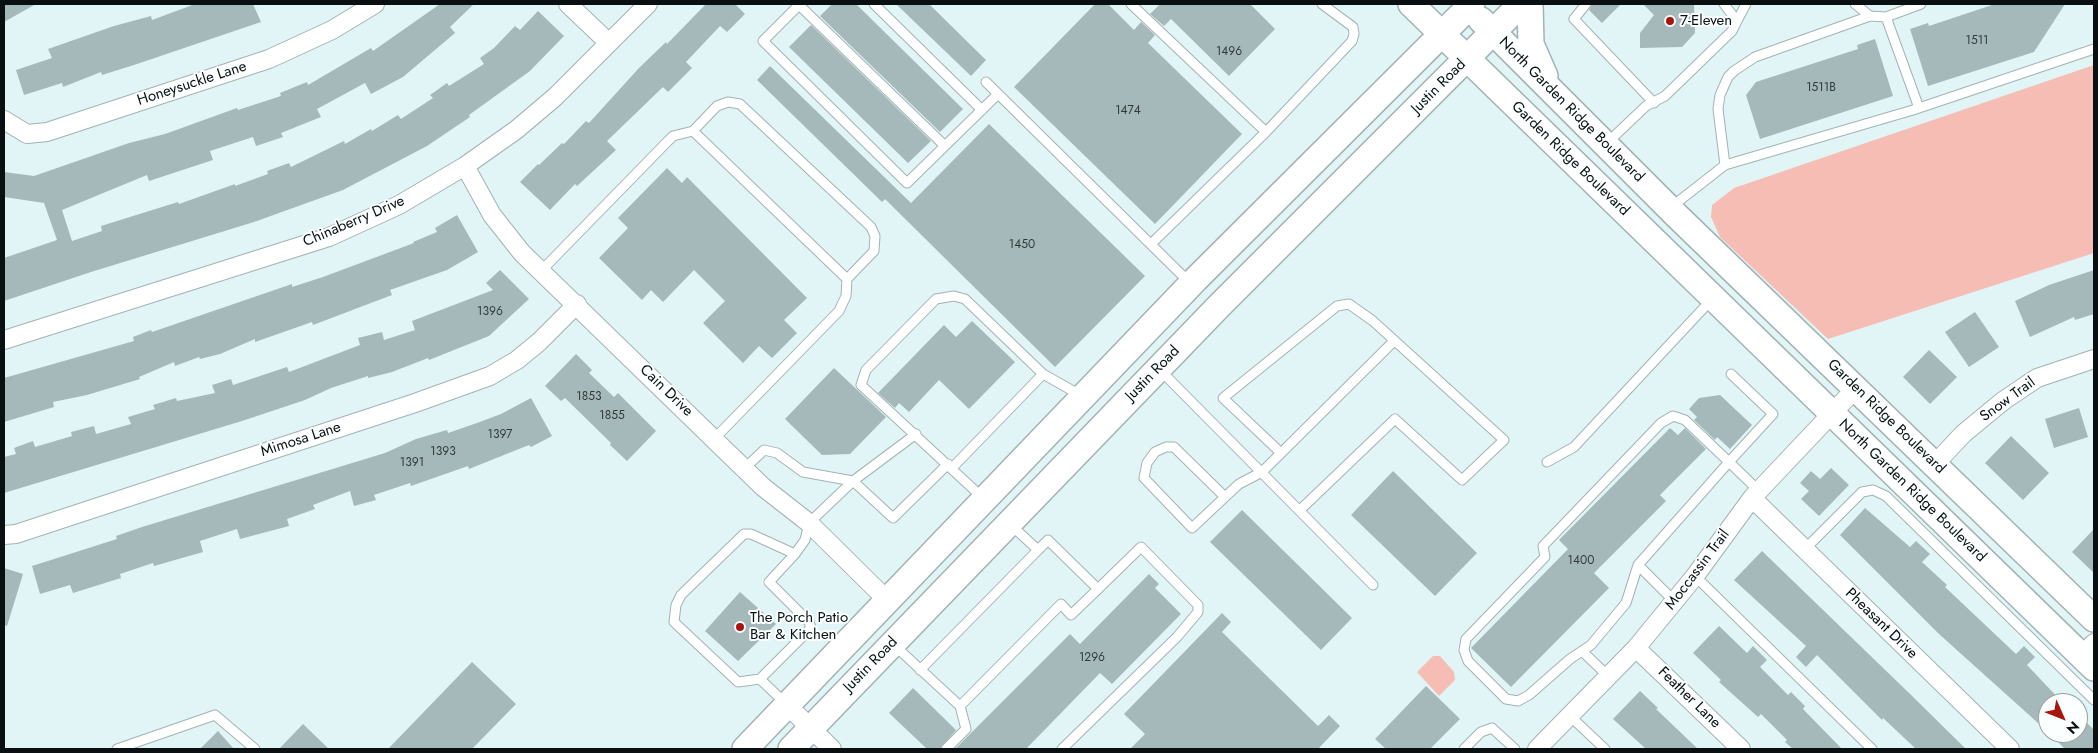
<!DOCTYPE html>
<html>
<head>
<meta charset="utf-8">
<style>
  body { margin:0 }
  #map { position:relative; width:2098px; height:753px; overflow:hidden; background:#e2f5f6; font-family:Jost,sans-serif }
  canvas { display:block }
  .frame { position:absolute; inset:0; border:5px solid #0a1011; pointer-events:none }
  .north { position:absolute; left:2038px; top:693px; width:50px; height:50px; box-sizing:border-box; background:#fbffff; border:1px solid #9b9fa0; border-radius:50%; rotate:134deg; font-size:14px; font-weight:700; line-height:20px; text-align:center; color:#0a1011 }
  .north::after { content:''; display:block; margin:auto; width:18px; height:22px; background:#a8150d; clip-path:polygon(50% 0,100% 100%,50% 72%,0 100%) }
</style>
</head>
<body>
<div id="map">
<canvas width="2098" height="753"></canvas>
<div class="frame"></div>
<div class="north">N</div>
</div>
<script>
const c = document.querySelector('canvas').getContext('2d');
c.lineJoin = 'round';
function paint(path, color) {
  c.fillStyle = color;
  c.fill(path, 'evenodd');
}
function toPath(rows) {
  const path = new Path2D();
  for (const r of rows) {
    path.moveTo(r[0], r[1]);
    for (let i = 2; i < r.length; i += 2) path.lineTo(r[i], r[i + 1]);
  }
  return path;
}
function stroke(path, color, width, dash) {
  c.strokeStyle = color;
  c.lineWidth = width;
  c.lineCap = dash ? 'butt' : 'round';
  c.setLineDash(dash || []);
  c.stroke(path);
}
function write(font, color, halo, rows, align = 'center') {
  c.font = font + ' Jost,sans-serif';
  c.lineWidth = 4;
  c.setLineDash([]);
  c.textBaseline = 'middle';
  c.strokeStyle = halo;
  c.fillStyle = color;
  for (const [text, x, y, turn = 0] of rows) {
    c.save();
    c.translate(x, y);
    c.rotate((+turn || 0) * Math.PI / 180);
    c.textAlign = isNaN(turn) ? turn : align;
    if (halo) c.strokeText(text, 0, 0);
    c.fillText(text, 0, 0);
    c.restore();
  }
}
const green = toPath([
  [2094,65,2094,253,1828,339,1720,237,1711,217,1712,205,1734,188],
  [1433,656,1440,656,1454,672,1455,680,1439,696,1417,672]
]);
const building = toPath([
  [4,4,36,4,4,22],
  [195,4,253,4,261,22,134,65,102,75,101,72,63,87,62,83,24,95,16,70,52,58,48,49,114,26,151,16,152,20],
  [440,4,474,4,450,27,455,33,403,77,371,94,365,83,317,109,321,117,281,133,283,137,256,146,253,137,210,151,213,160,149,181,147,175,62,210,72,241,102,231,101,226,178,202,179,204,235,184,235,186,268,174,267,171,289,163,291,167,344,141,345,144,371,129,372,131,398,115,401,119,433,98,430,95,447,83,449,86,484,64,480,58,494,48,515,26,520,30,538,11,564,36,530,71,469,115,470,117,427,146,343,190,254,222,91,272,4,301,4,258,57,240,44,203,4,197,4,172,34,176,129,143,165,134,237,108,238,110,281,96,280,93,307,82,308,85,371,48,373,51],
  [706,4,735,4,745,14,727,32,720,26,686,62,692,68,668,92,663,87,607,141,616,150,577,186,575,184,550,210,520,182,538,164,539,165,562,143,564,144,586,121,589,123,639,68,666,42,667,44],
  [832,4,856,4,963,109,940,132,820,16],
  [896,4,929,4,986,60,971,76],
  [1095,4,1108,4,1134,30,1141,22,1155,35,1148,43,1242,134,1155,224,1014,87],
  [1160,4,1250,4,1275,29,1229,76,1171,19,1164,26,1150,14],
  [1592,4,1621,4,1602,23,1589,10],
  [1643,4,1694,4,1695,33,1682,47,1640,48,1640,33,1654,15],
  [1995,4,2065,4,2034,52,1928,86,1910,29,1928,23,1929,26],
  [811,25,931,141,908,163,789,47],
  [1875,39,1893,96,1760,139,1746,95,1756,82,1858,49,1857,45],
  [770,66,911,203,989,124,1145,276,1055,367,885,199,882,202,757,80],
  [667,168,682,183,687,177,807,298,784,320,797,333,772,358,759,346,743,363,703,323,725,301,694,270,663,302,651,290,642,300,599,258,628,228,618,218],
  [457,215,478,252,447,270,390,290,392,295,313,325,312,322,255,342,255,339,220,354,200,359,199,357,175,366,174,362,139,377,140,379,87,395,53,402,54,407,4,422,4,378,134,341,133,337,151,330,152,332,292,284,292,287,323,277,414,243,413,242,437,232,435,228],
  [500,270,529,299,489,336,429,360,428,358,392,372,368,378,368,376,331,388,305,400,242,421,4,493,4,457,16,454,14,448,33,441,35,447,72,436,71,432,94,426,96,434,131,424,128,417,155,409,153,405,176,398,177,401,215,393,212,385,231,379,233,385,287,367,289,372,360,345,358,338,382,332,384,340,415,330,412,321,493,290,486,283],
  [2094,270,2094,314,2075,320,2074,317,2030,337,2015,301,2049,285],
  [1975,312,1999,347,1969,367,1945,332],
  [972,321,1015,362,969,409,939,380,909,412,899,403,895,408,878,393,944,325,956,337],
  [1929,350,1957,377,1930,404,1903,377],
  [576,354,592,370,589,373,614,397,618,393,656,431,627,461,610,445,611,443,565,398,561,401,545,386],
  [834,368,886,417,850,454,822,455,785,419],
  [1720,395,1752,425,1730,449,1717,437,1715,440,1694,420,1697,417,1689,409,1699,398],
  [531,398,552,436,531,447,529,445,469,469,468,466,411,486,410,483,374,495,376,500,354,506,350,491,313,505,315,509,287,519,289,526,240,539,237,529,200,541,203,552,154,566,153,563,120,574,121,578,73,593,70,585,40,594,32,566,117,539,116,536,142,527,385,453,416,439,447,430,448,433,477,423,501,414],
  [2079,408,2088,437,2054,448,2045,419],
  [1670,428,1678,435,1685,428,1706,449,1660,495,1666,501,1594,573,1609,588,1511,687,1471,648,1568,549,1559,540],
  [2011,436,2049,473,2023,500,1985,463],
  [1831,468,1849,485,1819,516,1801,499,1809,491,1800,483,1811,471,1820,479],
  [1393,471,1477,553,1435,596,1351,515],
  [1865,508,1910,547,1916,541,1930,554,1922,562,1947,585,1945,587,2016,654,2024,646,2035,657,2027,665,2063,703,2048,703,2048,732,1939,634,1840,535],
  [1242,510,1352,618,1321,650,1210,542],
  [2094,529,2094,573,2072,552],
  [1762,551,1908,692,1966,749,1916,749,1883,718,1882,720,1817,655,1806,667,1796,657,1806,646,1734,580],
  [4,568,23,574,7,626,4,625],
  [1149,574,1159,584,1155,588,1181,614,1112,684,1100,673,1026,749,955,749,1070,634,1080,644],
  [740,592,776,624,738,661,705,631],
  [1222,613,1231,622,1222,632,1318,726,1329,715,1340,726,1318,749,1130,749,1145,734,1124,714],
  [1719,626,1747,653,1753,646,1767,660,1760,667,1788,695,1791,692,1805,706,1803,709,1842,749,1793,749,1785,742,1787,740,1761,714,1758,717,1719,682,1721,680,1693,653],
  [472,662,516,704,472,749,388,749],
  [1426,686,1460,719,1430,749,1386,749,1375,739],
  [913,688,956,730,940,749,927,749,889,713],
  [1640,691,1658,708,1656,709,1698,749,1646,749,1613,719],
  [2078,714,2094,730,2094,749,2065,749,2049,733,2078,733],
  [303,724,329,749,279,749],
  [218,731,234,749,200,749]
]);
const service = toPath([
  [800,4,763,41,907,183,998,94],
  [874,4,982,110],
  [1131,4,1266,132],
  [1586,4,1574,19,1654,103],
  [1855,4,1870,16,1886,17],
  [799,5,945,146],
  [1737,21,1746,4],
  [986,82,1189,282],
  [1919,108,1886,17,1921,4],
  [693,131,847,279],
  [1606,144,1646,106,1665,96,1732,31,1737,21,1724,4],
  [1725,165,1718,109,1720,95,1728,77,1734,71,1755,57,1870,16],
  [1670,208,1725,165,1913,110,2094,49],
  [1151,244,1266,132,1352,41,1354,34,1353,27,1322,4],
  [541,271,666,143,673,136,693,131,717,106,728,102,740,104,871,227,875,236,874,251,847,279,846,296,839,311,715,438],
  [1160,370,1373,585],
  [1731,374,1773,414,1729,462,1638,565,1626,603,1591,645,1570,659,1529,695,1518,701,1506,699,1468,661,1464,650,1466,639,1545,557,1543,546,1661,423,1673,416,1685,420,1729,462,1759,491],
  [1281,453,1223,398,1337,306,1349,304,1373,321,1504,440,1462,480,1395,419,1300,510],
  [1547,462,1574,447,1713,298],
  [745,468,764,450,777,453,803,472,853,481,893,518,948,464],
  [952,468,1043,374],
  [1225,497,1174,447,1166,447,1155,452,1147,463,1144,478,1192,528,1225,497,1239,484,1262,472,1394,341],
  [983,498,861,385,866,370,936,299,954,296,965,299,1043,374,1082,396],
  [1805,549,1862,492,1873,490,1886,496,2094,700],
  [1638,565,1674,601],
  [1695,576,1872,749],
  [894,645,960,706,1061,604,1071,615,1098,589,1048,540,1038,550,1011,525],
  [1582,651,1608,676],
  [920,670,1038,550],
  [760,679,811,628,809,622,769,582,795,554],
  [786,704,760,679,738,682,674,622,676,605,681,595,744,534,751,534,795,554,805,540,809,523,853,481,916,434],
  [1570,716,1605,749],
  [117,749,215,715,255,749],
  [946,749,966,729,960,706],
  [1062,749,1177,637,1198,612,1198,605,1141,547,1098,589],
  [1464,749,1481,732,1492,728,1515,749]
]);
const minor = toPath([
  [568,4,609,43],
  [4,120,27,134,47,132,269,59,332,30,375,4],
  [465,166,492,215,522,253,763,487,809,523,887,600],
  [4,340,329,237,399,205,465,166,516,130,555,97,648,4],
  [1935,464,1963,434,2003,401,2037,378,2094,359],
  [1752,498,2010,749],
  [4,535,16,534,415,403,490,376,517,360,539,342,577,304],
  [1636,648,1741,749],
  [2081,656,2094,643],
  [788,706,832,749],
  [1537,749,1636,648,1695,576,1752,498,1856,388]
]);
const secondary = toPath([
  [1411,4,2094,668],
  [1530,4,1531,44,1545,76],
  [1481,20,1677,216,2094,619],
  [745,749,1195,280,1472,4],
  [791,749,1220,305,1521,4]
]);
const markers = [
  [1670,21,5,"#a8150d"],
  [740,627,5,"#a8150d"]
];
const numberNames = [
  ["1511",1977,41],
  ["1496",1229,52],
  ["1511B",1821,88],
  ["1474",1128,111],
  ["1450",1022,245],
  ["1396",490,312],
  ["1853",589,397],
  ["1855",612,416],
  ["1397",500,435],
  ["1393",443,452],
  ["1391",412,463],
  ["1400",1581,561],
  ["1296",1092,658]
];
const poiNames = [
  ["7-Eleven",1680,21],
  ["The Porch Patio",750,618],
  ["Bar & Kitchen",750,635]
];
const streetNames = [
  ["Honeysuckle Lane",192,84,-18],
  ["Justin Road",1439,87,-45],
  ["North Garden Ridge Boulevard",1571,110,45],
  ["Garden Ridge Boulevard",1570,159,44],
  ["Chinaberry Drive",354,222,-23],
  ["Justin Road",1153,374,-46],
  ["Cain Drive",666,391,44],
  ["Snow Trail",2008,400,-36],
  ["Garden Ridge Boulevard",1886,417,44],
  ["Mimosa Lane",301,440,-18],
  ["North Garden Ridge Boulevard",1912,491,44],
  ["Moccassin Trail",1698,570,-53],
  ["Pheasant Drive",1881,624,44],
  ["Justin Road",871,665,-46],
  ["Feather Lane",1689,698,44]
];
paint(green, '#f6bdb4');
paint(building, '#a6b9ba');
stroke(service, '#a1b3b4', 11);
stroke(minor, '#a1b3b4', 20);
stroke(secondary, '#a1b3b4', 28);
stroke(service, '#fff', 9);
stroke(minor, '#fff', 18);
stroke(secondary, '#fff', 25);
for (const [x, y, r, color] of markers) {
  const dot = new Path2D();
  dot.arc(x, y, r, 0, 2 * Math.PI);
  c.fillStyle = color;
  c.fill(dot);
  stroke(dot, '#fbffff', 2);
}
write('12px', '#313a3b', null, numberNames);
write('15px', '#0a1011', '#fbffff', poiNames, 'left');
write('15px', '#0a1011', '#fbffff', streetNames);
</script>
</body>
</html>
